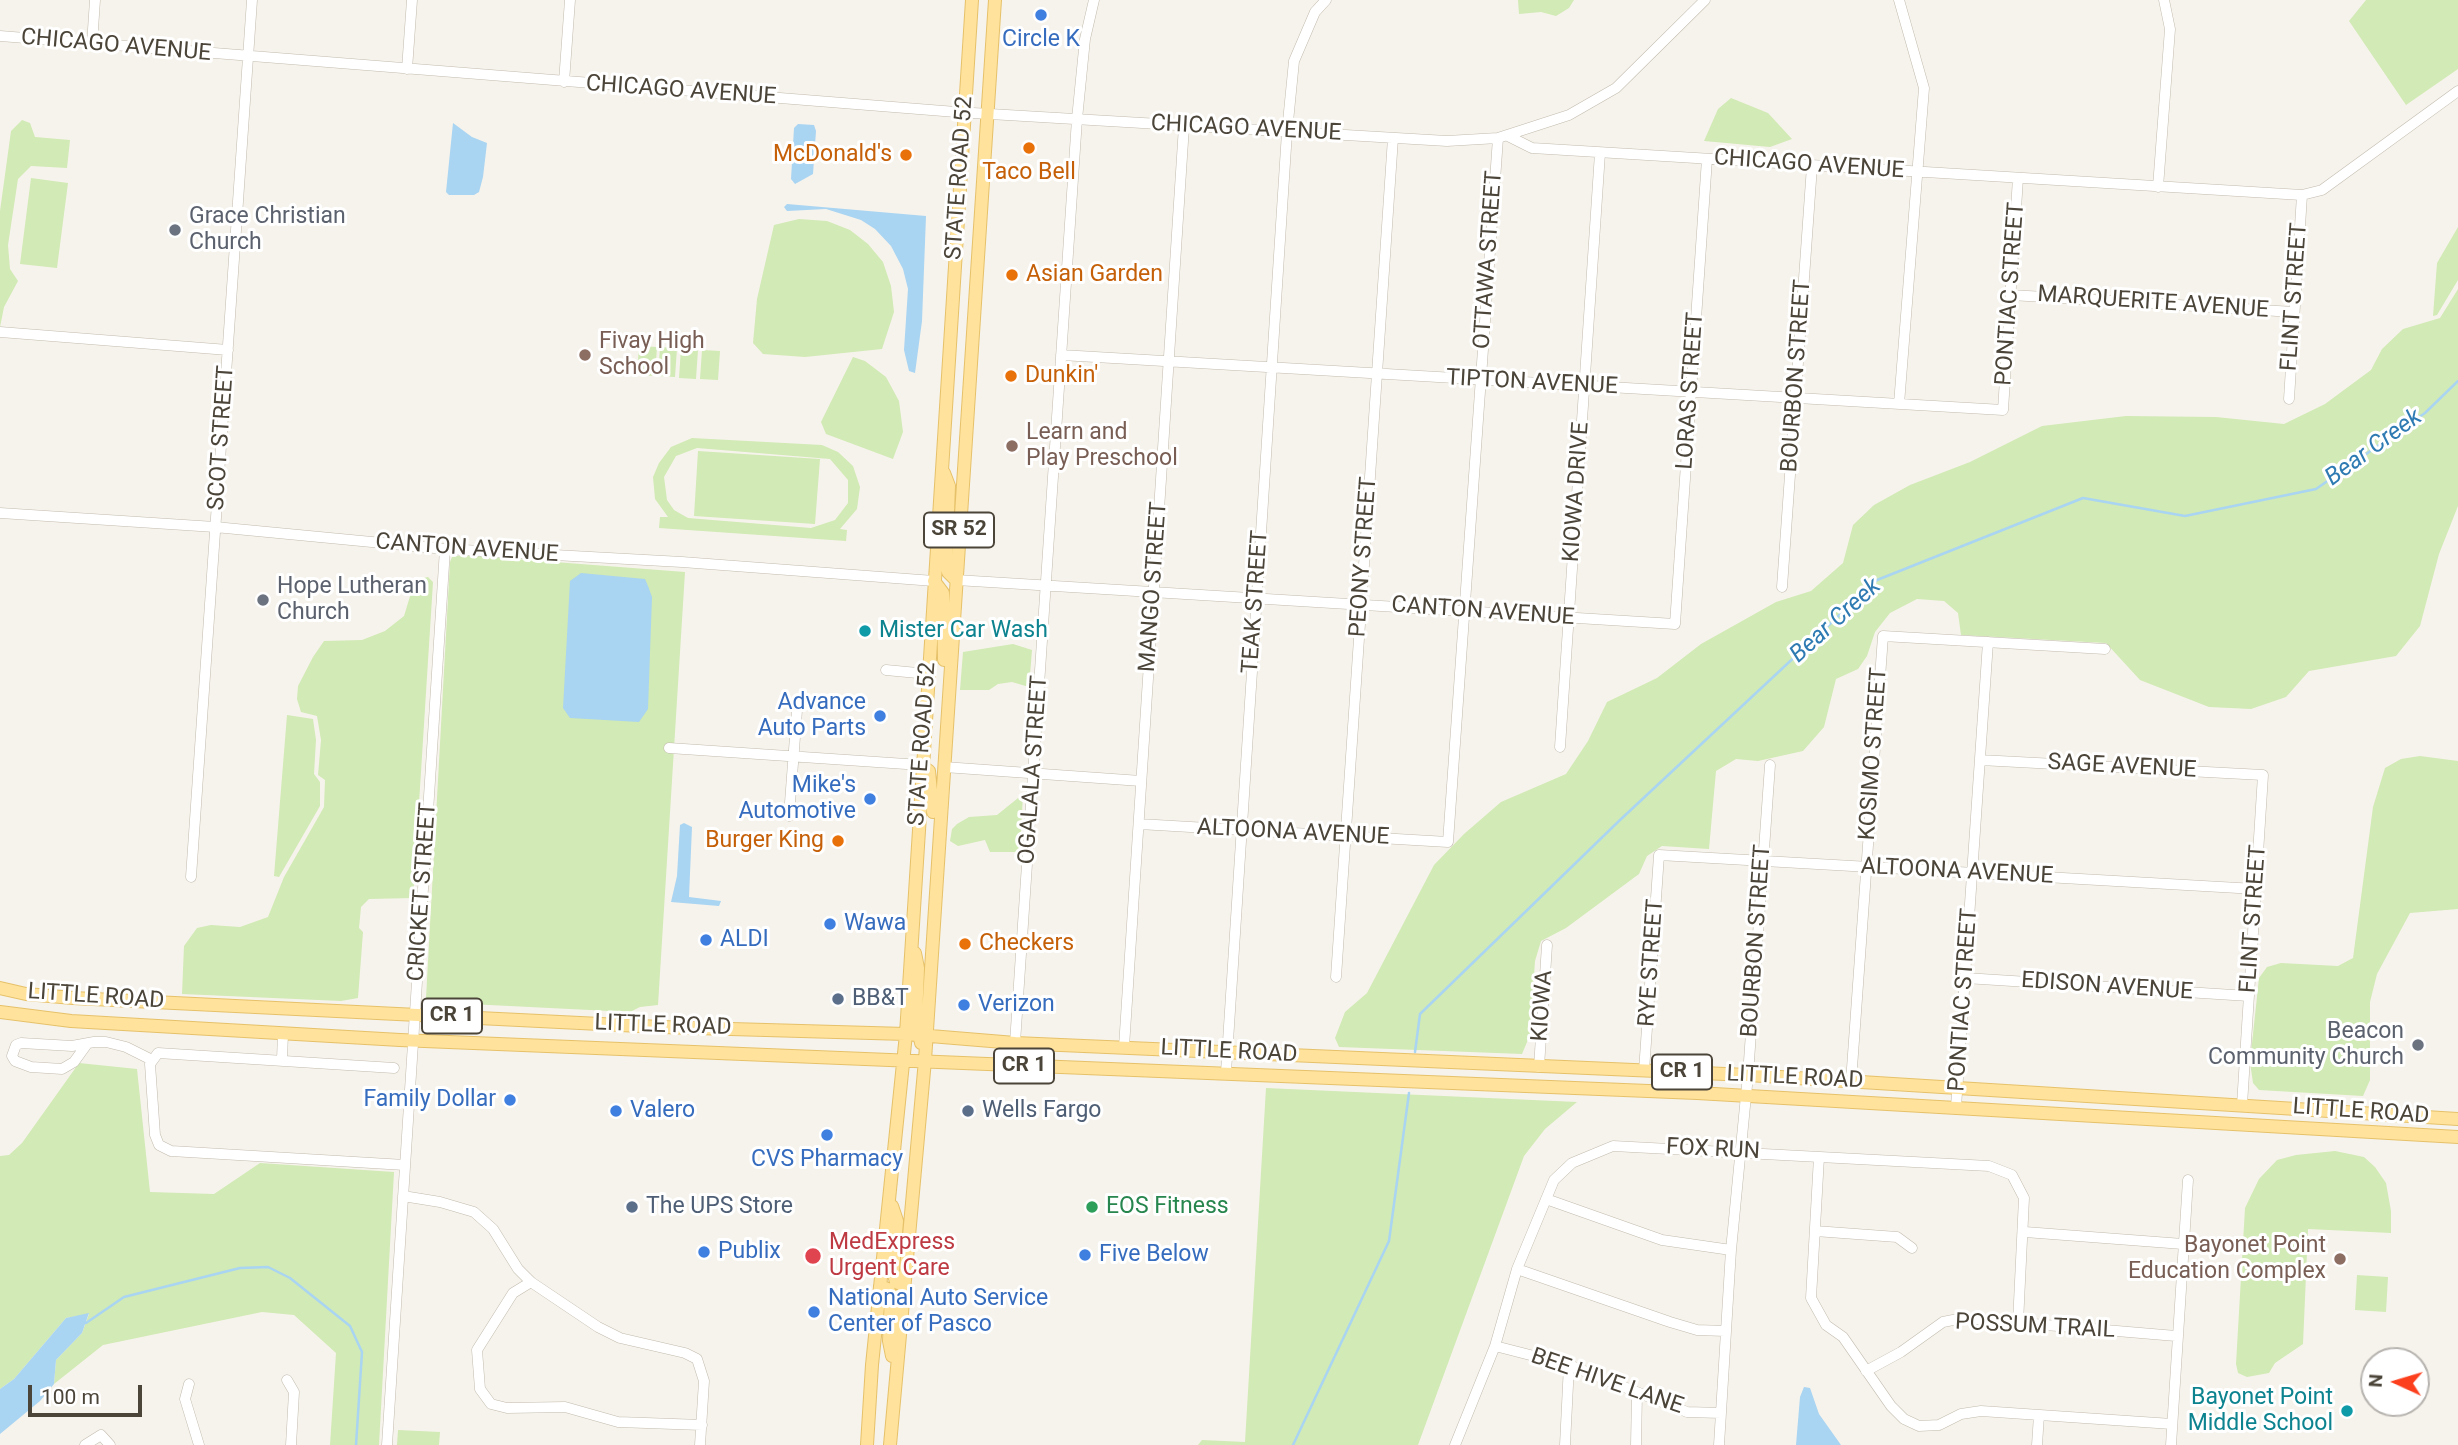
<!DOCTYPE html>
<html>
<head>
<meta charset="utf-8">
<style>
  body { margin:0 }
  #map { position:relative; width:2458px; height:1445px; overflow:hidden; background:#f6f3ec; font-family:Roboto,sans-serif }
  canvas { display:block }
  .north { position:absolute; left:2360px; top:1347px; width:70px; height:70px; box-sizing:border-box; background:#fff; border:2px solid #b7b4b0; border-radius:50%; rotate:274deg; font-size:19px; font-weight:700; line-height:28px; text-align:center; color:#4b4439 }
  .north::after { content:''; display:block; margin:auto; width:24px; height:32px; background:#fc3f1d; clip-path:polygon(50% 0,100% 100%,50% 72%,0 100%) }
  .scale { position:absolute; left:28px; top:1385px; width:114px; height:32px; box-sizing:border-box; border:4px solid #4b4439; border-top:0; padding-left:9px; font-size:21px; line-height:24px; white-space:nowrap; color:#4b4439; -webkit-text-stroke:5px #fff; paint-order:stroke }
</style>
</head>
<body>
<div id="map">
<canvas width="2458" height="1445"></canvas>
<div class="north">N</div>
<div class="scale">100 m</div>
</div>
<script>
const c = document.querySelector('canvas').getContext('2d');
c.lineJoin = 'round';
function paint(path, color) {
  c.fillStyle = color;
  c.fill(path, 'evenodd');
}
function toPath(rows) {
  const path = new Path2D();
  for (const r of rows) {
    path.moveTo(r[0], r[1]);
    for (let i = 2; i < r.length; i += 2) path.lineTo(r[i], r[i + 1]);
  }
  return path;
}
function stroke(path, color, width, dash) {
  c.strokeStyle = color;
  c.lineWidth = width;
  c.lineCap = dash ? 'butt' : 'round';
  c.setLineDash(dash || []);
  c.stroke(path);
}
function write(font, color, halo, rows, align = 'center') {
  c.font = font + ' Roboto,sans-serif';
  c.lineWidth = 6;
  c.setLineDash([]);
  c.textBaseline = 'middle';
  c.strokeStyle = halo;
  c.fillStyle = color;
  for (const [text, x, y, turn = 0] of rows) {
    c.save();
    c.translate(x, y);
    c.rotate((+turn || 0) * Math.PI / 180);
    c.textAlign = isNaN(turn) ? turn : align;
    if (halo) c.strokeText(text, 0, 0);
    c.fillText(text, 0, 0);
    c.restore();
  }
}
const green = toPath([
  [1518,0,1574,0,1569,8,1556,16,1541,12,1519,14],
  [2366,0,2458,0,2458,69,2406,105,2349,21],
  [1731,98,1768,113,1792,139,1770,147,1704,141,1718,109],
  [22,120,30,123,35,137,70,140,67,168,31,166,18,179,8,245,10,269,18,281,4,307,0,327,0,211,11,131],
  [31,178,68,183,57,268,20,264],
  [799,219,827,221,850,230,868,244,883,262,891,286,894,312,882,349,805,357,763,354,753,343,757,299,774,225],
  [2458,227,2458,280,2437,315,2433,316,2437,263],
  [2458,289,2458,506,2439,554,2420,626,2396,656,2309,671,2286,697,2251,709,2209,707,2140,680,2106,643,1961,635,1958,613,1944,601,1917,599,1890,613,1875,632,1867,656,1858,669,1836,679,1824,727,1803,751,1758,761,1736,759,1716,771,1709,849,1662,846,1647,856,1639,874,1566,928,1541,941,1535,961,1530,1035,1522,1054,1339,1047,1335,1038,1345,1012,1367,993,1434,865,1464,834,1501,802,1566,774,1588,741,1607,702,1657,678,1701,644,1776,602,1811,591,1843,563,1853,525,1874,505,1910,485,1970,462,2042,426,2126,416,2216,417,2284,424,2325,404,2371,370,2382,349,2403,329,2440,318],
  [639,346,657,347,655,376,637,375],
  [660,347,677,348,675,377,658,376],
  [681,348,698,350,696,379,679,378],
  [702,350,720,351,718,380,700,379],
  [853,357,865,361,886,377,899,401,903,432,893,459,826,434,821,422],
  [692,438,822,445,838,452,853,466,860,487,857,509,840,529,847,530,846,541,659,528,660,517,668,517,655,499,653,477,659,463,671,447],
  [697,448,830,459,848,480,848,503,835,520,811,528,688,518,674,510,667,500,664,477,676,456],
  [698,451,820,459,815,524,694,516],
  [463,555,685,572,658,1005,640,1007,630,1012,429,1002,426,998,450,562,452,557],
  [428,577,433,582,413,898,369,899,361,907,359,928,363,932,358,998,341,1001,182,994,184,946,197,928,211,925,240,927,268,917,284,877,324,807,325,780,318,775,321,740,317,716,301,712,297,699,298,686,313,657,324,641,362,640,385,631,404,616,415,580],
  [1013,644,1032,650,1029,687,1012,682,998,684,989,690,960,690,963,652],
  [287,715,313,719,316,740,314,774,320,782,320,806,279,877,274,876],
  [2420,756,2458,761,2458,909,2410,913,2377,974,2370,1002,2370,1080,2363,1096,2259,1090,2253,1083,2250,1062,2259,978,2267,967,2281,963,2338,966,2353,958,2373,807,2385,768,2401,759],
  [1023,794,1020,852,990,852,985,840,958,846,950,841,952,829,957,824,969,817,997,815],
  [79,1063,137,1069,150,1192,214,1194,260,1163,394,1172,379,1445,330,1445,336,1353,294,1315,262,1312,103,1345,54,1384,56,1360,82,1333,89,1314,66,1318,14,1379,0,1389,0,1156,9,1155,22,1143],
  [1266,1088,1577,1102,1545,1129,1524,1156,1418,1445,1198,1445,1202,1440,1245,1442],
  [2335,1151,2364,1157,2375,1167,2386,1183,2391,1211,2391,1233,2308,1229,2303,1344,2275,1363,2269,1373,2247,1377,2238,1373,2236,1364,2245,1208,2259,1179,2277,1160,2296,1155],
  [2357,1275,2388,1277,2386,1312,2355,1310],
  [398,1430,440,1432,439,1445,397,1445]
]);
const water = toPath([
  [453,123,472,137,487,143,483,177,479,192,474,195,449,195,446,192],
  [798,124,814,125,816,131,813,174,795,184,791,179,794,128],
  [787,204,926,216,922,321,915,373,909,371,904,350,908,289,903,269,891,246,875,229,861,220,826,209,787,211,784,207],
  [581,573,645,579,648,586,652,597,648,709,639,722,570,718,563,708,570,581],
  [684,823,692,827,689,897,721,901,719,906,671,902,677,876,680,825],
  [89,1313,82,1333,56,1360,54,1384,40,1401,0,1434,0,1389,14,1379,66,1318],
  [1804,1387,1810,1388,1819,1414,1841,1445,1796,1445,1800,1397]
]);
const stream = toPath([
  [1415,1052,1420,1014,1620,820,1877,580,2083,498,2185,516,2316,489,2425,413,2458,381],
  [86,1323,124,1297,240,1268,268,1267,290,1278,350,1326,362,1352,356,1445],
  [1293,1445,1389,1241,1409,1093]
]);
const minor = toPath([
  [1899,0,1924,88,1899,404],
  [0,36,956,112,1447,141,1498,138,1569,115,1616,88,1705,0],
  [92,44,95,0],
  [407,69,412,0],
  [564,82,570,0],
  [1508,136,1532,148,2302,195,2322,190,2458,91],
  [2158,187,2170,29,2164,0],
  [2011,295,2294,312],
  [0,332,228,350],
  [1061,355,2003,410,2018,178],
  [2289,399,2302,195],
  [0,513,215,527,445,549,682,562,934,581],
  [956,580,1675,624,1707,159],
  [1782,587,1812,166],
  [886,670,928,674],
  [1560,747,1600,153],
  [669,748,921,765],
  [1980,760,2263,775,2242,1105],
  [944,767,1141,781],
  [789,816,797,710],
  [1139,824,1448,842,1498,138],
  [191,877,252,0],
  [1336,977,1393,138],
  [1965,978,2249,996],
  [1015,1043,1077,119,1085,39,1094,0],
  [87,1044,74,1062,62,1069,31,1067,15,1061,12,1056,16,1045,21,1043,72,1046,94,1042,106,1042,126,1047,152,1060],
  [1124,1047,1184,126],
  [282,1060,283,1033],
  [1539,1067,1547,945],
  [394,1068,158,1053,150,1064,155,1135,159,1145,171,1151,405,1165],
  [1644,1071,1659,855,2256,889],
  [1226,1072,1287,132,1294,61,1315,12,1326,0],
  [1851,1082,1883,636,2105,649],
  [1956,1107,1988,642],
  [1819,1157,1811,1298,1826,1325,1843,1337,1891,1406,1904,1419,1919,1426,1939,1425,1961,1414,1981,1411,2172,1424],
  [403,1196,440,1202,474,1212,493,1229,518,1269,531,1282,598,1327,620,1338,685,1353,697,1359,704,1381,700,1445],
  [1546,1199,1662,1240,1731,1250],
  [1815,1231,1897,1237,1912,1248],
  [2025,1232,2183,1244],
  [1517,1269,1670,1322,1697,1330,1725,1331],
  [531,1282,513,1293,477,1350,480,1389,491,1404,507,1408,565,1407,618,1422,702,1425],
  [1495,1346,1569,1365,1687,1412,1721,1413],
  [1866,1371,1901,1352,1943,1322,1963,1318,2176,1336],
  [287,1380,294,1392,291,1445],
  [189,1384,185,1399,199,1445],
  [85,1445,101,1435,110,1445],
  [387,1445,445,549],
  [1455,1445,1495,1346,1517,1269,1554,1180,1572,1163,1613,1146,1989,1166,2012,1175,2024,1198,2018,1323],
  [1565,1445,1569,1365],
  [1636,1445,1637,1393],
  [1719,1445,1731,1250,1748,1075,1770,765],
  [2037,1445,2039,1415],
  [2171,1445,2188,1180]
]);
const major = toPath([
  [944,473,949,486,946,563,948,572,956,580],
  [934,581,943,593,944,660],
  [921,765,929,771,933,812],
  [915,953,918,968,916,1020,921,1043],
  [0,988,26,994,73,998,661,1027,906,1034,1015,1043,1748,1075,2458,1119],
  [0,1012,71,1021,400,1040,1697,1093,2458,1137],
  [892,1206,897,1221,893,1271,896,1282,903,1285],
  [880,1286,888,1289,891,1295,889,1341,892,1356],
  [867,1445,872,1365,906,1034,972,0],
  [890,1445,925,1060,995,0]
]);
const markers = [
  [1041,15,7,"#3f7fe0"],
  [1029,148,7,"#e8710a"],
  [906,155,7,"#e8710a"],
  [175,230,7,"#6b7280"],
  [1012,275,7,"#e8710a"],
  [585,355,7,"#8d6e63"],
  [1011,376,7,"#e8710a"],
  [1012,446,7,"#8d6e63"],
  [263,600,7,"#6b7280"],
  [865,631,7,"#0f9aa8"],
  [880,716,7,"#3f7fe0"],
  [870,799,7,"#3f7fe0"],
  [838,841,7,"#e8710a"],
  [830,924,7,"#3f7fe0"],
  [706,940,7,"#3f7fe0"],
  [965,944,7,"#e8710a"],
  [838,999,7,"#5c6f8a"],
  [964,1005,7,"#3f7fe0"],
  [2418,1045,7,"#6b7280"],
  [510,1100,7,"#3f7fe0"],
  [616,1111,7,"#3f7fe0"],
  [968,1111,7,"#5c6f8a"],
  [827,1135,7,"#3f7fe0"],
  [632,1207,7,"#5c6f8a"],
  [1092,1207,7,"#2e9e5b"],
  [704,1252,7,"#3f7fe0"],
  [1085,1255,7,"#3f7fe0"],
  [813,1256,9,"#e0444e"],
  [2340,1259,7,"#8d6e63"],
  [814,1312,7,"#3f7fe0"],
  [2347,1411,7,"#0f9aa8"]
];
const shields = [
  [959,530,70],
  [452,1016,60],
  [1024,1066,60],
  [1682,1072,60]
];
const shieldNames = [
  ["SR 52",959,530],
  ["CR 1",452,1016],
  ["CR 1",1024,1066],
  ["CR 1",1682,1072]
];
const shopNames = [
  ["Circle K",1041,40,"center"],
  ["Advance",866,703,"right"],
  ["Auto Parts",866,729,"right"],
  ["Mike's",856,786,"right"],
  ["Automotive",856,812,"right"],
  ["Wawa",844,924],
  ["ALDI",720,940],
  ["Verizon",978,1005],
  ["Family Dollar",496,1100,"right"],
  ["Valero",630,1111],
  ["CVS Pharmacy",827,1160,"center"],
  ["Publix",718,1252],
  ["Five Below",1099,1255],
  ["National Auto Service",828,1299],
  ["Center of Pasco",828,1325]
];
const streetNames = [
  ["CHICAGO AVENUE",116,46,5],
  ["CHICAGO AVENUE",681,91,4],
  ["CHICAGO AVENUE",1246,129,3],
  ["CHICAGO AVENUE",1809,165,4],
  ["STATE ROAD 52",960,178,-86],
  ["OTTAWA STREET",1489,260,-86],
  ["PONTIAC STREET",2011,294,-86],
  ["FLINT STREET",2295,297,-86],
  ["MARQUERITE AVENUE",2153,303,4],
  ["BOURBON STREET",1797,376,-86],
  ["TIPTON AVENUE",1532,383,3],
  ["LORAS STREET",1691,391,-86],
  ["SCOT STREET",222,438,-86],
  ["KIOWA DRIVE",1577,492,-86],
  ["CANTON AVENUE",467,549,4],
  ["PEONY STREET",1364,557,-86],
  ["MANGO STREET",1154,587,-86],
  ["TEAK STREET",1256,602,-86],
  ["CANTON AVENUE",1483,612,4],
  ["STATE ROAD 52",923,744,-86],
  ["KOSIMO STREET",1874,754,-86],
  ["SAGE AVENUE",2122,767,3],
  ["OGALALA STREET",1034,770,-86],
  ["ALTOONA AVENUE",1293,833,3],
  ["ALTOONA AVENUE",1957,872,3],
  ["CRICKET STREET",423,892,-86],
  ["FLINT STREET",2254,919,-86],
  ["BOURBON STREET",1757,941,-86],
  ["RYE STREET",1652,963,-86],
  ["EDISON AVENUE",2107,987,4],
  ["LITTLE ROAD",96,997,4],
  ["PONTIAC STREET",1964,1000,-86],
  ["KIOWA",1543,1006,-86],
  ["LITTLE ROAD",663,1026,2],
  ["LITTLE ROAD",1229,1052,3],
  ["LITTLE ROAD",1795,1078,3],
  ["LITTLE ROAD",2361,1112,4],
  ["FOX RUN",1713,1150,3],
  ["POSSUM TRAIL",2035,1327,3],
  ["BEE HIVE LANE",1607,1382,19]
];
const foodNames = [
  ["McDonald's",892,155,"right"],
  ["Taco Bell",1029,173,"center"],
  ["Asian Garden",1026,275],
  ["Dunkin'",1025,376],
  ["Burger King",824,841,"right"],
  ["Checkers",979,944]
];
const worshipNames = [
  ["Grace Christian",189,217],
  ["Church",189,243],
  ["Hope Lutheran",277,587],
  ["Church",277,613],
  ["Beacon",2404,1032,"right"],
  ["Community Church",2404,1058,"right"]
];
const educationNames = [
  ["Fivay High",599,342],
  ["School",599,368],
  ["Learn and",1026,433],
  ["Play Preschool",1026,459],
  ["Bayonet Point",2326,1246,"right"],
  ["Education Complex",2326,1272,"right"]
];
const cultureNames = [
  ["Mister Car Wash",879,631],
  ["Bayonet Point",2333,1398,"right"],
  ["Middle School",2333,1424,"right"]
];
const serviceNames = [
  ["BB&T",852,999],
  ["Wells Fargo",982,1111],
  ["The UPS Store",646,1207]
];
const leisureNames = [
  ["EOS Fitness",1106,1207]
];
const healthNames = [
  ["MedExpress",829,1243],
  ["Urgent Care",829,1269]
];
const waterNames = [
  ["Bear Creek",2374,448,-36],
  ["Bear Creek",1836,621,-42]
];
paint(green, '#d2eab5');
paint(water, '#a9d4f2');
stroke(stream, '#a9d4f2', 2.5);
stroke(minor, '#c2bbae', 11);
stroke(major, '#e6c16a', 14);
stroke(minor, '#fff', 10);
stroke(major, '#ffe39c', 12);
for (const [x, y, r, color] of markers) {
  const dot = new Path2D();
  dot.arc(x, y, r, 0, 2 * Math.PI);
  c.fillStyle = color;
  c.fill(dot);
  stroke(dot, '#fff', 2.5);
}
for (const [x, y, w] of shields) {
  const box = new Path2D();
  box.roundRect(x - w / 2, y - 17.5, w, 35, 5);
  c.fillStyle = '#fff';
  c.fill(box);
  stroke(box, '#4b4439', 2);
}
write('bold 21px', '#4b4439', null, shieldNames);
write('23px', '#366cbe', '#fff', shopNames, 'left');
write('23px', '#4b4439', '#fff', streetNames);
write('23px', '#c56008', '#fff', foodNames, 'left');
write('23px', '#5b616d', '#fff', worshipNames, 'left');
write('23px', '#785e54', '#fff', educationNames, 'left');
write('23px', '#0d838f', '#fff', cultureNames, 'left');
write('23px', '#4e5e75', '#fff', serviceNames, 'left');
write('23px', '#27864d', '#fff', leisureNames, 'left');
write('23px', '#be3a42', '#fff', healthNames, 'left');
write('italic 24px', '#2e7ab2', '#fff', waterNames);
</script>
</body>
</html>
